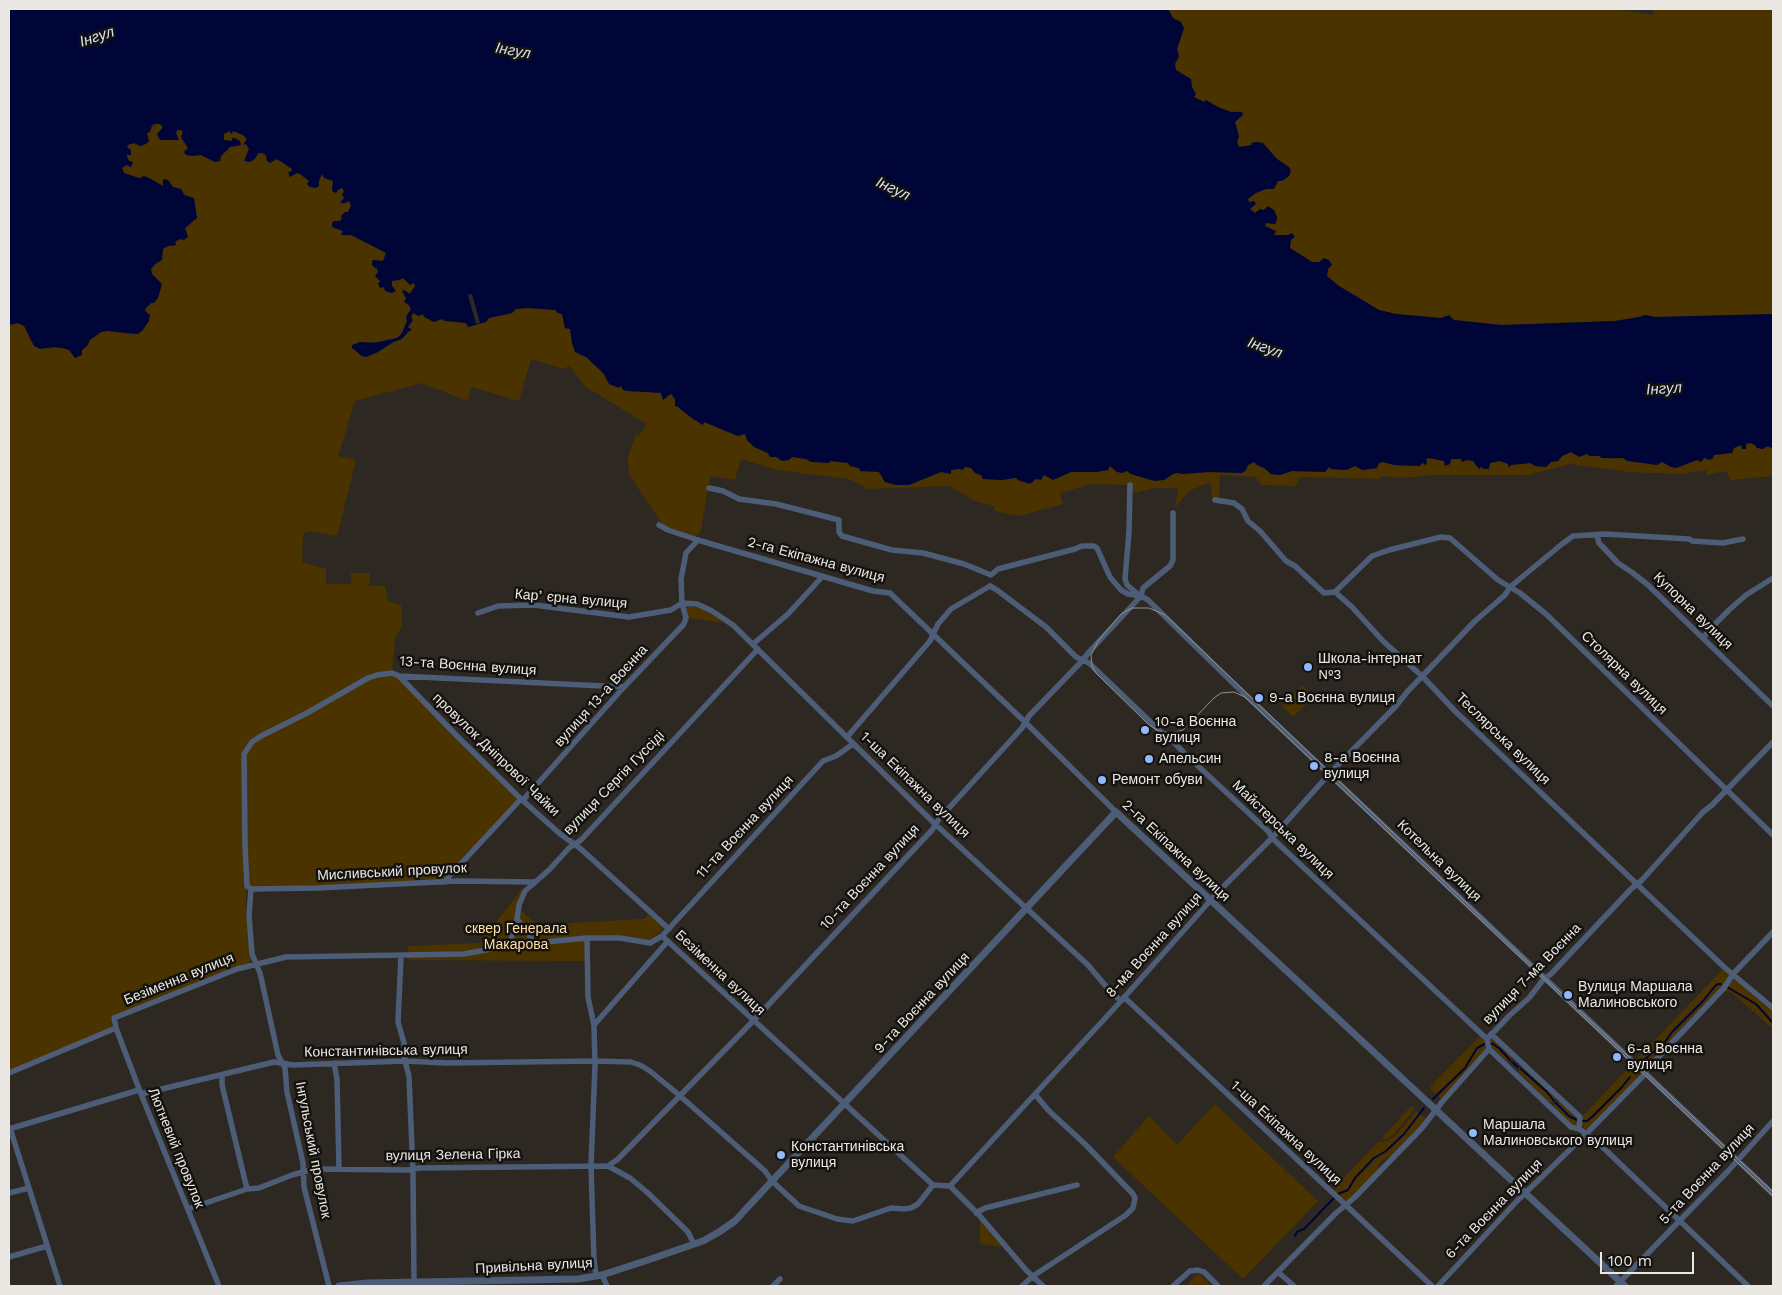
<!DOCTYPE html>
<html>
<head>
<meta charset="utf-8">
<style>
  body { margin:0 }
  #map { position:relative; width:1782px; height:1295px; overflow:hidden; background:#2d2922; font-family:"Work Sans",sans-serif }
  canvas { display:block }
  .frame { position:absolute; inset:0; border:10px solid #ebe8e4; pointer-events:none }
  .scale { position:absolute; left:1600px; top:1252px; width:94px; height:22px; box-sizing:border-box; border:2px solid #ebe8e4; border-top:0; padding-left:6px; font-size:15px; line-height:18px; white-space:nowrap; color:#ebe8e4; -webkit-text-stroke:4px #14120f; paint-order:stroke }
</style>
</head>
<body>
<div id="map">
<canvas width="1782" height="1295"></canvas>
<div class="frame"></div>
<div class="scale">100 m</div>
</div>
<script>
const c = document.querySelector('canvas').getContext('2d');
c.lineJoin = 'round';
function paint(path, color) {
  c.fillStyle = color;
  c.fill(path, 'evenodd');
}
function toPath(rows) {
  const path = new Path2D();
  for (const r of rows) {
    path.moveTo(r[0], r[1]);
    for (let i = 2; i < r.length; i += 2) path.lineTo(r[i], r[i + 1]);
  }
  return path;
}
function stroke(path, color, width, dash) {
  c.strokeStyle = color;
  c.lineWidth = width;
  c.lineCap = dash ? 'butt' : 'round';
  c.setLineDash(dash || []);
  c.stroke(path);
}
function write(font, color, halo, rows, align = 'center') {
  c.font = font + ' "Work Sans",sans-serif';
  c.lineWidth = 5;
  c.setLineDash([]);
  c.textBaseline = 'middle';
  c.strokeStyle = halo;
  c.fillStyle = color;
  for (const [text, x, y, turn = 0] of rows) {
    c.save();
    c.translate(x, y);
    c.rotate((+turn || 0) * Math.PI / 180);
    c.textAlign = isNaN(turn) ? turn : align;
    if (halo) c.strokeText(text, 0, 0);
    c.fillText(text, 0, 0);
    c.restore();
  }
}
const green = toPath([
  [1168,9,1612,9,1653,15,1654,9,1773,9,1773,314,1655,317,1645,315,1639,317,1615,321,1502,325,1454,320,1445,316,1441,318,1396,314,1379,310,1339,286,1327,276,1328,269,1319,262,1312,262,1290,248,1288,235,1274,235,1275,231,1265,226,1266,223,1275,224,1264,210,1255,213,1250,209,1247,200,1256,193,1266,189,1278,180,1282,181,1289,176,1289,167,1277,159,1263,143,1256,142,1252,143,1252,145,1240,147,1237,142,1239,136,1235,122,1239,119,1238,111,1231,112,1218,107,1206,100,1204,102,1194,97,1196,94,1192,87,1191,79,1176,70,1175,64,1179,56,1177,49,1184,28,1180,22,1173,18],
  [155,124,160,124,163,128,160,140,179,140,176,133,177,130,181,130,183,132,182,140,188,148,184,152,192,156,201,155,215,162,230,147,241,145,232,141,224,140,224,134,233,131,243,135,247,140,246,144,249,149,244,161,262,153,268,158,281,161,292,169,292,171,300,174,309,181,319,181,322,174,333,181,332,191,342,188,351,205,348,213,340,221,334,221,335,229,343,231,341,234,344,236,351,235,387,253,383,261,373,260,378,272,378,278,383,287,395,291,392,286,392,281,399,280,403,278,410,285,414,283,415,286,406,298,405,303,409,305,411,309,406,317,407,320,402,333,397,338,386,339,382,342,360,342,366,357,378,352,406,335,410,329,408,327,412,320,411,317,413,313,423,314,434,322,442,319,445,321,466,323,468,327,486,322,489,318,512,313,516,309,528,308,555,310,558,313,562,313,565,328,570,329,572,343,581,356,586,357,604,374,622,387,634,392,639,391,661,393,667,395,671,394,682,411,703,424,704,422,738,436,745,434,747,440,764,452,776,457,792,457,848,463,850,466,879,472,885,482,896,484,909,485,941,472,965,467,971,468,975,473,981,475,983,479,1002,480,1016,477,1027,483,1044,475,1054,479,1071,472,1096,472,1108,470,1110,466,1127,471,1131,474,1148,480,1164,480,1173,474,1178,473,1182,474,1209,472,1242,473,1248,465,1255,462,1257,465,1264,468,1271,474,1280,475,1292,471,1306,472,1329,467,1331,469,1346,470,1355,466,1362,470,1376,468,1379,463,1383,462,1394,465,1410,466,1429,458,1444,461,1444,463,1451,459,1462,459,1462,462,1466,460,1474,461,1475,465,1481,467,1490,463,1500,461,1511,465,1531,463,1535,466,1542,467,1551,462,1558,461,1562,456,1571,452,1583,456,1586,454,1610,459,1623,458,1657,465,1662,462,1682,467,1683,464,1714,455,1732,453,1734,448,1741,445,1750,443,1765,447,1772,445,1773,443,1773,476,1730,480,1727,471,1707,475,1706,470,1681,474,1630,472,1569,464,1529,475,1431,475,1401,478,1380,476,1379,479,1300,477,1296,486,1261,485,1256,477,1220,475,1219,499,1212,499,1211,484,1205,484,1189,491,1175,508,1178,488,1154,488,1134,493,1128,493,1128,485,1091,484,1060,493,1063,504,1019,516,995,511,994,506,975,501,949,486,868,489,849,479,777,470,741,459,735,480,710,476,701,530,699,534,695,536,670,528,664,525,659,519,630,476,628,466,628,457,636,434,639,436,647,424,586,387,569,365,564,369,531,359,519,401,471,387,468,401,421,383,355,401,338,456,356,460,337,536,308,531,303,534,302,562,326,569,326,584,351,584,351,573,370,573,369,586,385,586,388,601,401,605,402,626,395,638,392,673,517,798,516,802,448,876,438,881,246,888,246,911,252,960,248,963,111,1017,113,1023,110,1029,9,1072,9,325,18,323,25,326,47,349,54,347,69,350,82,350,87,346,90,340,101,332,107,331,133,335,142,331,149,321,145,309,151,303,152,274,151,269,158,262,163,249,168,246,176,245,175,242,180,239,185,228,188,197,181,189,164,186,149,178,139,178,124,173,122,168,133,162,129,161,127,157,127,155,131,155,127,147,128,144,148,137,147,133],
  [688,607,697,607,704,609,725,623,689,618,687,617,686,609],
  [1302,685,1313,696,1293,717,1282,706],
  [522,889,527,896,522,902,521,910,536,925,644,919,649,914,663,926,661,931,653,938,648,940,603,935,586,935,586,961,409,960,408,946,480,943],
  [1722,970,1724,970,1730,975,1729,977,1712,999,1646,1067,1643,1068,1637,1062,1637,1059],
  [1733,980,1737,980,1773,1011,1773,1029,1730,991,1723,991],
  [1482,1036,1486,1040,1485,1051,1444,1098,1441,1099,1430,1089,1431,1086,1479,1037],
  [1492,1039,1495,1039,1512,1058,1508,1062,1505,1061,1490,1046,1490,1040],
  [1523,1067,1525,1067,1556,1098,1553,1102,1549,1102,1520,1074,1518,1072],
  [1629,1067,1633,1067,1639,1073,1639,1077,1588,1129,1585,1129,1581,1124,1583,1116],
  [1557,1101,1562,1103,1578,1118,1577,1126,1572,1125,1555,1108,1554,1105],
  [1215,1104,1318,1201,1243,1279,1113,1157,1149,1116,1177,1145],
  [1411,1106,1415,1109,1394,1134,1387,1139,1381,1139],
  [1416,1111,1426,1119,1394,1156,1387,1157,1381,1162,1378,1165,1379,1169,1349,1200,1344,1201,1335,1193,1336,1186,1378,1142,1388,1141,1396,1135],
  [980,1219,1003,1247,982,1244,980,1242],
  [1198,1273,1212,1286,1186,1286]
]);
const water = toPath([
  [9,9,1168,9,1173,18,1181,22,1184,28,1177,49,1179,56,1175,64,1176,70,1191,79,1192,87,1196,94,1194,97,1204,102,1206,100,1218,107,1231,112,1242,112,1243,115,1235,122,1239,136,1237,142,1239,147,1252,145,1251,143,1256,142,1263,143,1277,159,1289,167,1291,171,1289,176,1282,181,1278,181,1274,189,1266,189,1256,193,1248,199,1249,202,1254,201,1256,204,1250,209,1255,213,1260,209,1264,210,1268,206,1274,210,1277,217,1276,223,1275,224,1266,223,1265,226,1276,231,1274,235,1288,235,1292,233,1295,237,1291,240,1290,248,1312,262,1319,262,1324,258,1329,260,1332,265,1328,269,1327,276,1339,286,1379,310,1396,314,1441,318,1449,315,1454,320,1502,325,1615,321,1639,317,1645,315,1655,317,1773,314,1773,447,1771,448,1768,446,1763,449,1757,448,1755,445,1750,443,1746,444,1746,449,1742,449,1741,445,1734,448,1732,453,1714,455,1713,458,1710,460,1704,458,1701,462,1697,460,1676,468,1671,467,1662,462,1657,465,1627,461,1623,458,1601,458,1600,456,1590,456,1586,454,1579,457,1571,452,1562,456,1558,461,1551,462,1546,467,1535,466,1530,463,1511,465,1509,468,1508,464,1500,461,1490,463,1489,469,1484,469,1481,467,1479,469,1473,461,1467,460,1462,462,1461,459,1451,459,1450,464,1445,466,1444,461,1429,458,1426,459,1427,463,1425,465,1423,463,1419,466,1394,465,1383,462,1379,463,1377,468,1362,470,1355,466,1346,470,1331,469,1329,467,1325,472,1292,471,1280,475,1271,474,1264,468,1257,465,1254,462,1248,465,1246,470,1242,473,1209,472,1182,474,1178,473,1173,474,1164,480,1155,481,1131,474,1127,471,1122,473,1117,472,1110,466,1108,470,1096,472,1071,472,1053,480,1044,475,1041,480,1036,479,1030,484,1018,480,1016,478,1002,480,983,479,981,475,975,473,971,468,965,467,963,470,959,469,951,470,951,474,941,472,909,485,896,485,885,482,879,472,860,471,859,468,850,466,848,463,830,461,829,463,811,462,806,459,792,457,789,460,782,461,776,457,770,457,768,453,754,447,747,440,745,434,738,436,704,422,703,425,693,419,678,407,675,406,675,399,671,394,663,400,661,393,628,391,623,390,621,386,619,388,609,384,604,374,600,370,586,357,575,352,572,343,570,329,565,328,562,314,558,313,555,310,528,308,516,309,512,313,489,318,486,322,468,327,466,323,445,321,442,319,434,322,424,317,423,314,419,316,413,313,411,317,413,320,408,327,412,330,408,332,402,339,393,342,378,352,366,357,362,356,352,348,352,345,360,342,374,343,393,339,397,338,402,333,407,321,406,317,411,309,409,305,404,302,406,298,402,291,404,290,410,294,415,286,414,283,410,285,403,278,399,280,392,281,392,286,396,291,392,293,385,291,384,287,380,288,378,284,380,281,375,276,378,272,377,268,375,268,372,265,372,262,373,260,383,261,386,253,351,235,341,235,343,231,332,227,332,223,334,221,340,221,342,218,341,216,345,212,348,212,351,205,349,201,345,203,340,203,344,198,342,195,344,191,342,188,338,190,336,193,332,191,333,181,324,178,322,174,319,181,319,186,316,188,310,187,307,184,309,181,300,174,297,173,290,177,288,172,292,171,292,169,277,159,270,163,266,160,267,158,265,154,262,153,258,153,255,159,250,162,244,161,249,149,246,144,243,145,247,139,243,135,233,131,232,134,229,131,224,134,224,140,232,141,232,138,235,138,240,141,241,145,230,147,221,156,220,161,215,162,201,155,192,156,186,155,184,152,188,148,181,137,183,132,181,130,177,130,176,133,179,140,160,140,157,134,163,127,160,124,155,124,152,125,150,132,147,133,149,141,146,144,140,146,134,143,128,145,127,147,131,150,131,155,127,155,127,157,129,161,133,162,131,167,126,165,122,168,124,173,139,178,144,176,149,178,163,186,163,179,168,180,173,187,181,189,184,195,194,198,197,218,185,228,188,237,184,240,180,239,175,242,176,245,168,246,163,249,162,260,155,264,151,269,152,274,162,284,158,298,154,303,151,303,145,309,146,312,150,315,149,321,142,331,138,334,107,331,101,332,90,340,87,346,82,350,82,355,75,358,69,350,63,348,54,347,40,349,34,346,24,326,18,323,9,325]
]);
const pier = toPath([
  [472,294,480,323,476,324,468,295]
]);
const stream = toPath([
  [1727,987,1756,1004,1773,1023],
  [1489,1043,1493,1044,1500,1049,1510,1060],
  [1645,1059,1665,1042,1672,1032,1704,1000,1715,986,1718,984,1721,984],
  [1512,1062,1518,1067],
  [1521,1069,1547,1092,1554,1101],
  [1433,1099,1465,1068,1477,1048,1485,1044],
  [1556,1103,1569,1116,1579,1121],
  [1581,1121,1587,1121,1593,1116,1622,1087,1630,1077],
  [1338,1194,1348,1190,1355,1178,1374,1158,1386,1151,1404,1134,1424,1108],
  [1295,1236,1297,1232,1304,1229,1334,1198]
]);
const minor = toPath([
  [1130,485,1129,532,1125,579,1127,585,1139,595],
  [709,488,723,491,739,499,776,504,839,520,839,532,842,536,892,550,923,553,964,564,991,575,998,569,1075,549,1082,546,1094,546,1097,548,1110,577,1121,590,1128,594,1141,596,1148,600,1235,685,1773,1194],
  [1215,500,1234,503,1242,509,1248,521,1260,531,1286,561,1295,566,1324,593,1335,592,1352,607,1383,641,1423,677,1455,711,1724,967,1773,1008],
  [659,525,668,530,701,541,873,591,890,593,1025,722,1116,812],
  [1597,535,1599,543,1618,563,1633,573,1648,585,1773,706],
  [990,586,997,590,1046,627,1076,657,1089,663,1161,732,1170,738,1184,753,1269,832,1272,838,1487,1039],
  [1335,592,1372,556,1389,550,1441,537,1450,538,1498,580,1520,593,1546,614,1773,835],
  [682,603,697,604,712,611,733,625,935,824,1088,965,1110,991,1121,1001],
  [478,613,498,606,534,605,629,617,671,610,682,603],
  [1703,638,1710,629,1730,609,1746,595,1773,578],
  [753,644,788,614,822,577],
  [399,676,457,736,521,799,559,833,581,849,669,929],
  [847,737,930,641,938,624,951,609,990,586],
  [523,800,624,687,684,624,686,618,682,603,681,579,686,553,698,540],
  [444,882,521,799],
  [251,889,317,888,458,881,534,882],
  [517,919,535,943],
  [662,936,933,1185],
  [587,938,588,997,594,1025,595,1066,591,1166,594,1260,596,1276],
  [513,945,511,933,517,919,519,905,525,891,549,870,569,848,581,840,758,649],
  [401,956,398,1022,404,1043,405,1061,409,1076,413,1174,414,1282],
  [1124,997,1432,1286],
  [594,1025,668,941],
  [1491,1034,1580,1117,1579,1129],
  [1489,1049,1571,1127,1579,1129,1592,1137,1748,1286],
  [334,1063,337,1079,339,1169],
  [9,1073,116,1028],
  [222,1075,222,1085,247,1189],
  [141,1094,274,1062,293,1065,405,1061,447,1063,595,1061,631,1062,640,1065,650,1071,679,1095,765,1171,772,1181,799,1206,837,1219,853,1221,891,1208,904,1209,911,1208,918,1204,933,1185,950,1186,1121,1001,1217,893,1272,838,1330,773,1396,706,1407,692,1475,621,1505,595,1510,587,1562,544,1573,536,1605,534,1689,539,1692,541,1723,543,1743,539],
  [10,1128,60,1286],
  [9,1129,139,1090],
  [608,1166,618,1159,757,1017,932,830,939,819,1022,728,1029,716,1083,660,1089,652,1141,596,1143,588,1170,566,1173,560,1173,513],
  [950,1186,979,1215,1026,1270,1043,1286],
  [9,1193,29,1188],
  [188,1209,247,1189,259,1188,292,1175,314,1169,408,1170,419,1168,608,1166,630,1178,648,1193,688,1232,694,1244],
  [976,1213,985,1208,1077,1185],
  [9,1257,47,1246],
  [1278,1272,1294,1286],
  [602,1275,607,1286],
  [219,1286,141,1094,116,1028,114,1018,237,969,286,957,464,954,513,945,587,938,620,938,650,943,662,936,823,761,836,756,853,744],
  [329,1286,304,1187,303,1163,287,1092,285,1068,278,1055,260,973,252,954,249,915,251,889,247,886,245,845,244,754,252,742,261,736,307,713,368,678,377,675,392,673,399,676,624,687],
  [773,1286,780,1279],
  [1022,1286,1033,1276,1126,1215,1133,1208,1135,1198,1133,1194,1086,1145,1048,1110,1035,1094],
  [1173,1286,1190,1271,1198,1270,1204,1272,1218,1286],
  [1264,1286,1336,1213,1354,1198,1422,1128,1442,1102,1489,1049,1487,1039,1510,1015,1529,998,1543,980,1551,974,1631,889,1642,880,1703,812,1712,805,1773,742],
  [1438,1286,1516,1202,1586,1134,1644,1075,1649,1067,1724,988,1733,974,1773,932],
  [1616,1286,1729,1170,1773,1121]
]);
const tertiary = toPath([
  [339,1286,368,1283,578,1279,602,1275,648,1260,703,1241,719,1232,735,1221,745,1210,1116,812,1625,1286]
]);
const tram = toPath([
  [1773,1192,1545,978,1165,615,1149,608,1132,608,1121,614,1098,641,1091,655,1092,666,1096,673,1149,725,1159,731,1171,733,1183,730,1214,698,1221,693,1234,692,1245,697,1773,1196]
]);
const markers = [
  [1308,667,5,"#90b8fd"],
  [1259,698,5,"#90b8fd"],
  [1145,730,5,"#90b8fd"],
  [1149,759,5,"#90b8fd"],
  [1314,766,5,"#90b8fd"],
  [1102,780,5,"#90b8fd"],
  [1568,995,5,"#90b8fd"],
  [1617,1057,5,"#90b8fd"],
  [1473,1133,5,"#90b8fd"],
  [781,1155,5,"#90b8fd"]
];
const streetNames = [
  ["2-га Екіпажна вулиця",816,560,15],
  ["Карʼєрна вулиця",571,599,5],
  ["Купорна вулиця",1693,611,44],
  ["13-та Воєнна вулиця",468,666,4],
  ["Столярна вулиця",1624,673,44],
  ["вулиця 13-а Воєнна",601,696,-48],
  ["Теслярська вулиця",1503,739,44],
  ["провулок Дніпрової Чайки",496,755,44],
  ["вулиця Сергія Гуссіді",614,783,-46],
  ["1-ша Екіпажна вулиця",915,785,44],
  ["11-та Воєнна вулиця",745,827,-47],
  ["Майстерська вулиця",1283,830,44],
  ["2-га Екіпажна вулиця",1176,851,43],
  ["Котельна вулиця",1439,861,44],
  ["Мисливський провулок",392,872,-3],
  ["10-та Воєнна вулиця",870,877,-47],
  ["8-ма Воєнна вулиця",1154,945,-48],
  ["Безіменна вулиця",720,973,43],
  ["вулиця 7-ма Воєнна",1532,974,-46],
  ["Безіменна вулиця",179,979,-22],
  ["9-та Воєнна вулиця",922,1003,-47],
  ["Константинівська вулиця",386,1051,-1],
  ["1-ша Екіпажна вулиця",1286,1133,43],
  ["Лютневий провулок",176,1148,68],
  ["Інгульський провулок",313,1150,79],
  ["вулиця Зелена Гірка",453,1155,-1],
  ["5-та Воєнна вулиця",1707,1174,-47],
  ["6-та Воєнна вулиця",1494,1209,-46],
  ["Привільна вулиця",534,1266,-3]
];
const poiNames = [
  ["Школа-інтернат",1318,659],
  ["№3",1318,675],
  ["9-а Воєнна вулиця",1269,698],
  ["10-а Воєнна",1155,722],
  ["вулиця",1155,738],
  ["8-а Воєнна",1324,758],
  ["вулиця",1324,774],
  ["Апельсин",1159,759],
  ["Ремонт обуви",1112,780],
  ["Вулиця Маршала",1578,987],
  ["Малиновського",1578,1003],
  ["6-а Воєнна",1627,1049],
  ["вулиця",1627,1065],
  ["Маршала",1483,1125],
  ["Малиновського вулиця",1483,1141],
  ["Константинівська",791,1147],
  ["вулиця",791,1163]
];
const parkNames = [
  ["сквер Генерала",516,929],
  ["Макарова",516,945]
];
const waterNames = [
  ["Інгул",97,37,-18],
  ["Інгул",513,51,10],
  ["Інгул",893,189,25],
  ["Інгул",1265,348,20],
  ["Інгул",1664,389,-4]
];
paint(green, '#4b3300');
paint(water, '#000538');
paint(pier, '#2d2922');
stroke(stream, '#000538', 2);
stroke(minor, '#4e5d77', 5.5);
stroke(tertiary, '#4e5d77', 7);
stroke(tram, '#95928c', 1);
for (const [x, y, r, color] of markers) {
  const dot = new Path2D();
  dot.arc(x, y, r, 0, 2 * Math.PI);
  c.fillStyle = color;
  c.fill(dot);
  stroke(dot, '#14120f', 2);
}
write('14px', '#ebe8e4', '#14120f', streetNames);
write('14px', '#ebe8e4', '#14120f', poiNames, 'left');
write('14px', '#fedda7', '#14120f', parkNames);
write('italic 15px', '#d7e1f2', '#14120f', waterNames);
</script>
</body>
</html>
